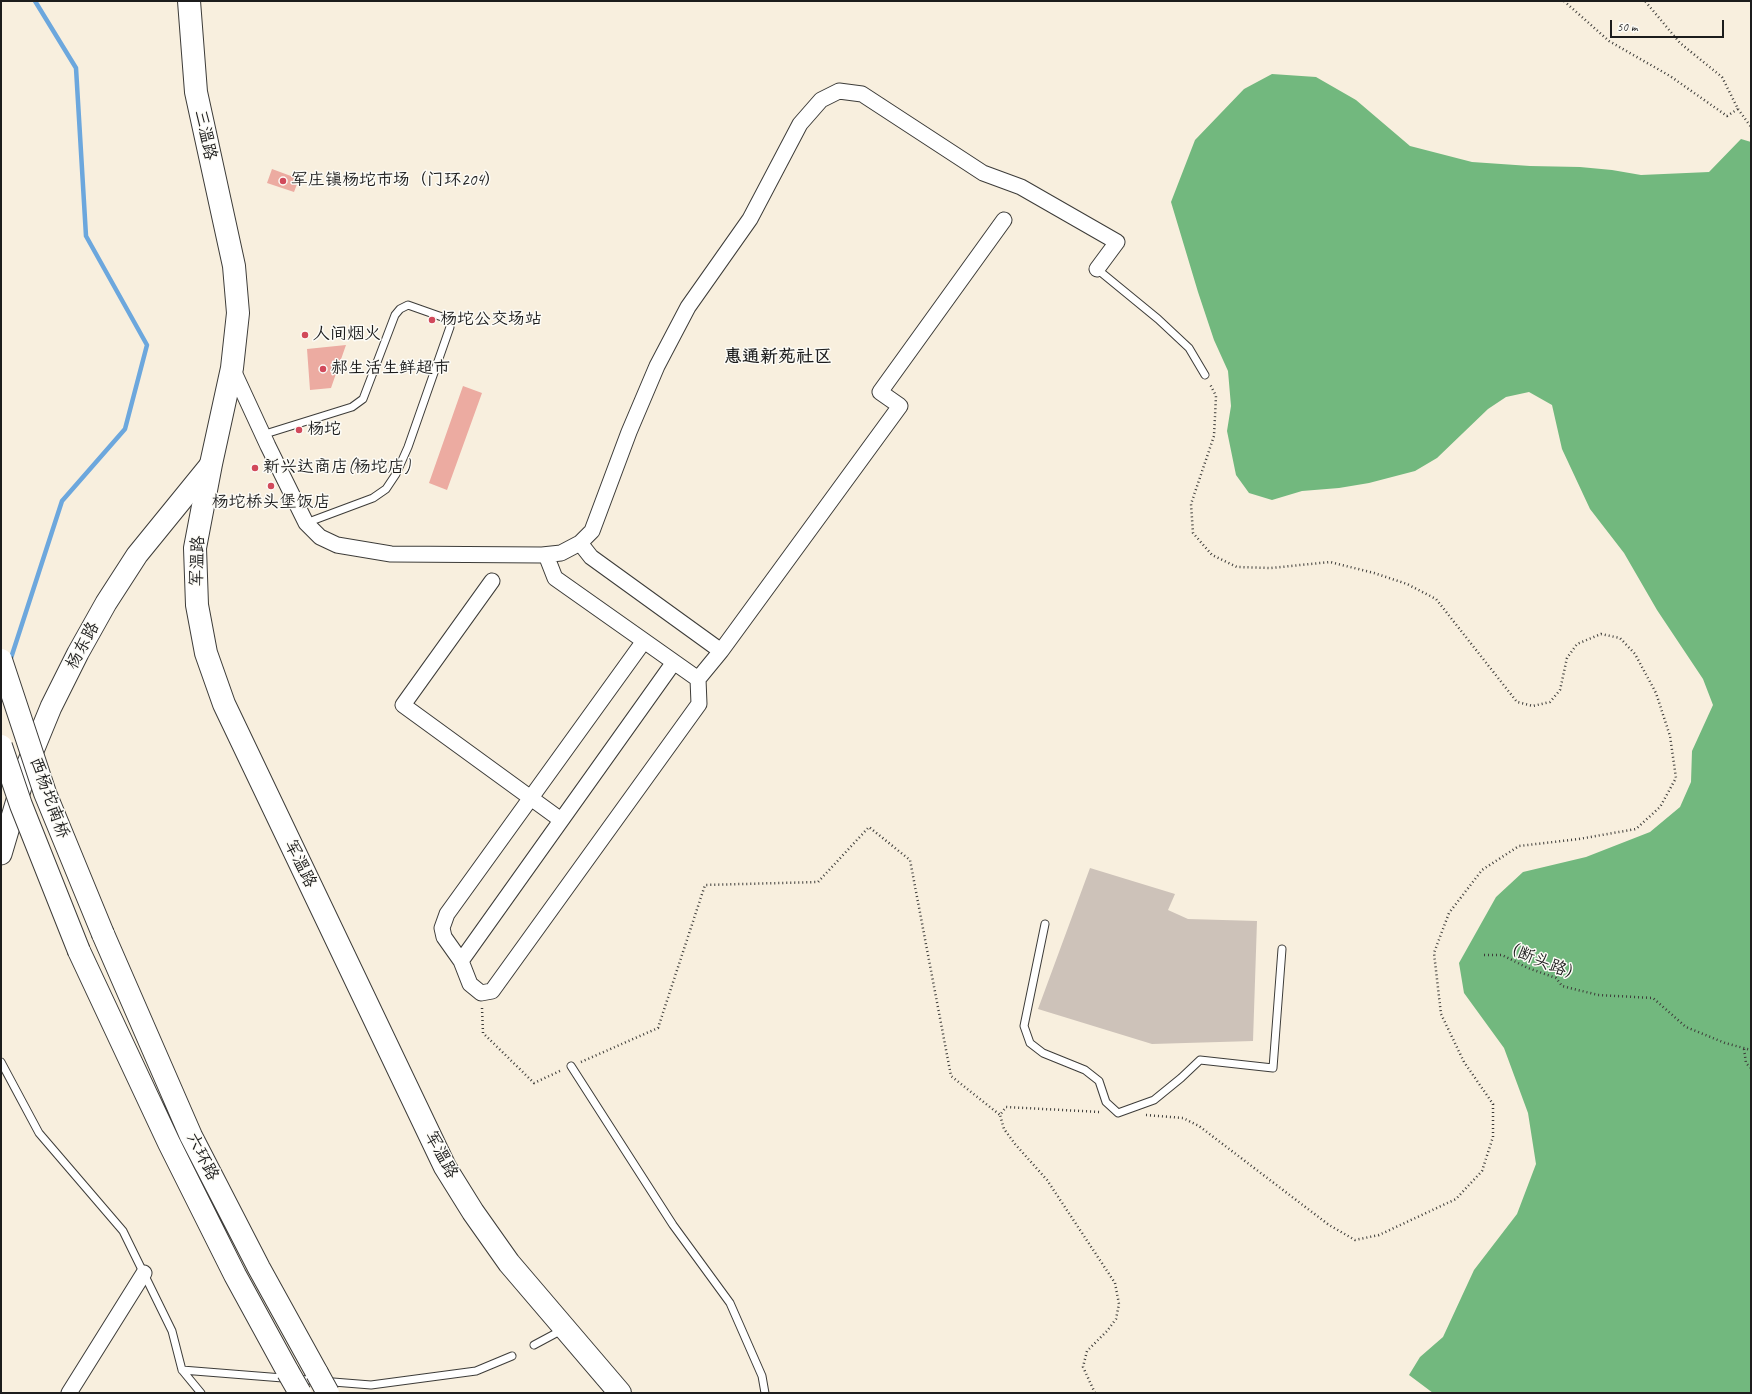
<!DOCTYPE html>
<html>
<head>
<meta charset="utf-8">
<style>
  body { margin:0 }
  #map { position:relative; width:1752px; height:1394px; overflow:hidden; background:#f8efde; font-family:Caveat,sans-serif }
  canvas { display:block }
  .frame { position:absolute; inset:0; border:2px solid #1c1c1c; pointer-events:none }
  .scale { position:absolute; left:1610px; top:20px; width:114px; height:18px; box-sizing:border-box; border:2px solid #1c1c1c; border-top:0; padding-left:5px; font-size:12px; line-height:14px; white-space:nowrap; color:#1c1c1c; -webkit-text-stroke:3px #fdfcf7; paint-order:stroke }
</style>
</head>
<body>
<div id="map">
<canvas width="1752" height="1394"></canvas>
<div class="frame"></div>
<div class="scale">50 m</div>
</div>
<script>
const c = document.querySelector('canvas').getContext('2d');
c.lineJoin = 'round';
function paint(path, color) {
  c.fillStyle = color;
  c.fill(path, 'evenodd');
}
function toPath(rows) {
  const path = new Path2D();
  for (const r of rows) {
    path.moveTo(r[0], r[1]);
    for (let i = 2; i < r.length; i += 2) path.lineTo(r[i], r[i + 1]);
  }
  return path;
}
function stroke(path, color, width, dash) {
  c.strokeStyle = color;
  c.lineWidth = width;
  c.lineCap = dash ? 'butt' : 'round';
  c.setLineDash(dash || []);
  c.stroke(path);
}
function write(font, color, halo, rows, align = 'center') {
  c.font = font + ' Caveat,"LXGW WenKai TC",sans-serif';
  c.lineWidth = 3;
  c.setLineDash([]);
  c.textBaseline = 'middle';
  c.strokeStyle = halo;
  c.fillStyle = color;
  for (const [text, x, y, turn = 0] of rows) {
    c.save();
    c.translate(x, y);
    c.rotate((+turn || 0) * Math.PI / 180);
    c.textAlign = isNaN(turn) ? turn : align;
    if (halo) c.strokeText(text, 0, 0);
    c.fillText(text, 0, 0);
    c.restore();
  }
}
const industrial = toPath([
  [1090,868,1175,894,1168,910,1188,919,1257,921,1253,1041,1152,1044,1038,1009]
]);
const forest = toPath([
  [1272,74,1316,77,1356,100,1410,146,1472,162,1530,166,1580,167,1612,170,1641,175,1709,172,1741,139,1751,142,1751,1393,1433,1393,1409,1375,1420,1357,1443,1337,1474,1270,1517,1214,1536,1164,1528,1113,1504,1048,1464,993,1459,963,1496,897,1523,872,1586,857,1650,832,1680,807,1691,782,1692,751,1713,705,1703,679,1657,610,1624,553,1590,509,1562,449,1552,405,1529,392,1506,397,1488,409,1437,458,1415,471,1369,483,1339,488,1302,491,1272,500,1249,493,1236,475,1227,431,1231,406,1228,371,1214,340,1198,292,1171,202,1195,140,1244,89]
]);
const stream = toPath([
  [10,661,62,501,125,429,147,345,86,236,76,68,35,1]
]);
const building = toPath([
  [272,169,299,179,294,192,267,183],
  [346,345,331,388,310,390,307,349],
  [463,386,482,393,447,490,429,483]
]);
const path = toPath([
  [1564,1,1609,41,1670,76,1727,116,1738,109,1722,77,1680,43,1645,1],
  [1738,109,1751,127],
  [1484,955,1502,955,1528,968,1556,978,1562,986,1598,995,1653,998,1686,1027,1725,1043,1751,1050],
  [482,1008,483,1033,534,1083,562,1070],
  [1744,1049,1746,1063,1751,1068],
  [581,1062,658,1028,705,885,818,882,869,827,910,860,951,1076,1000,1115],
  [1146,1115,1183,1118,1199,1126,1329,1225,1355,1240,1379,1235,1456,1199,1482,1171,1493,1137,1493,1104,1464,1062,1441,1014,1434,953,1449,913,1482,870,1519,846,1579,839,1636,829,1660,807,1676,778,1670,736,1656,693,1635,654,1620,638,1601,634,1577,644,1567,658,1560,690,1550,702,1533,706,1517,702,1436,599,1407,584,1374,573,1330,562,1271,568,1237,567,1212,555,1193,533,1191,504,1214,436,1216,396,1210,384],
  [1095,1393,1083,1367,1087,1351,1107,1331,1116,1319,1119,1304,1115,1283,1047,1180,1015,1144,1004,1129,1000,1115,1006,1107,1100,1112]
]);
const lane = toPath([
  [1097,269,1158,319,1189,348,1205,375],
  [262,435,352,407,363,399,395,315,400,309,408,305,442,317,449,321,450,327,408,447,396,474,386,489,373,498,306,523],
  [1045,924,1024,1026,1030,1043,1043,1053,1085,1070,1099,1081,1106,1102,1118,1113,1154,1100,1181,1078,1200,1060,1273,1068,1282,949],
  [1,1062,39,1133,123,1231,172,1331,182,1370,201,1393],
  [571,1066,673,1225,730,1303,762,1376,765,1393],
  [534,1345,562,1330],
  [182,1370,371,1385,476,1371,512,1356]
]);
const street = toPath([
  [232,368,268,446,306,523,320,537,337,545,391,554,542,555,561,553,580,543,592,531,629,432,657,366,688,307,750,219,800,124,821,100,839,91,862,94,983,173,1021,187,1117,242,1097,269],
  [580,543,591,557,721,651],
  [546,555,555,578,698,679],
  [492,581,403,705,561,820],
  [674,662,461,961,470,984,481,993,492,991,699,704,698,679,721,651,900,406,880,392,1004,220],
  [461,961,444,937,442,928,447,914,644,641],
  [69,1393,144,1273]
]);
const secondary = toPath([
  [1,854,28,763,51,707,78,653,106,603,137,555,211,464]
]);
const primary = toPath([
  [189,1,196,92,234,266,238,313,232,368,211,464,195,548,197,605,206,653,224,704,445,1167,473,1212,509,1263,620,1393]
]);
const highway = toPath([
  [103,934,191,1136,259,1268,317,1373],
  [79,951,169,1143,235,1275,288,1372]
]);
const highwayBridge = toPath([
  [1,660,45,793,103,934],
  [1,746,21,805,79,951],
  [288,1372,300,1393],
  [317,1373,328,1393]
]);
const markers = [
  [283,181,4,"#d1495b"],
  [432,320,4,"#d1495b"],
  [305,335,4,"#d1495b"],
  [323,369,4,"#d1495b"],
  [299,430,4,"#d1495b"],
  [255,468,4,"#d1495b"],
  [271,486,4,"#d1495b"]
];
const streetNames = [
  ["三温路",205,135,78],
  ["军温路",198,561,-88],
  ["杨东路",83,646,-62],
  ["西杨坨南桥",49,798,70],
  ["军温路",300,864,64],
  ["（断头路）",1542,962,22],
  ["军温路",441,1155,62],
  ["六环路",202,1157,63]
];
const poiNames = [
  ["军庄镇杨坨市场（门环204）",291,181],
  ["杨坨公交场站",440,320],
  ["人间烟火",313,335],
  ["郝生活生鲜超市",331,369],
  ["杨坨",307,430],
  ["新兴达商店(杨坨店)",263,468],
  ["杨坨桥头堡饭店",271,503,"center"]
];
const neighbourhoodNames = [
  ["惠通新苑社区",778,357]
];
paint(industrial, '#cdc2b9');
paint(forest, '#72b87e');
stroke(stream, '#6ca7dd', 4.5);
paint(building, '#ecaba1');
stroke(lane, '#3d3c39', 9);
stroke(street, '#3d3c39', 17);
stroke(secondary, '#3d3c39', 23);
stroke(primary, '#3d3c39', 24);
stroke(highway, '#3d3c39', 24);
stroke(path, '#3d3c39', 2.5, [1, 3]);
stroke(lane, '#fff', 7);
stroke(street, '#fff', 15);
stroke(secondary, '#fff', 21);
stroke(primary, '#fff', 22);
stroke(highway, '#fff', 22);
stroke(highwayBridge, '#3d3c39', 24, []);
stroke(highwayBridge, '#fff', 22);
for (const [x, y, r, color] of markers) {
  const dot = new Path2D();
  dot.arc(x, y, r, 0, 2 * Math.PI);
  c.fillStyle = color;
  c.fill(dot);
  stroke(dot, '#fdfcf7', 1.5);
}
write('17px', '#1c1c1c', '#fdfcf7', streetNames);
write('17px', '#1c1c1c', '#fdfcf7', poiNames, 'left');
write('bold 18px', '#1c1c1c', '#fdfcf7', neighbourhoodNames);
</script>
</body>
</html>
